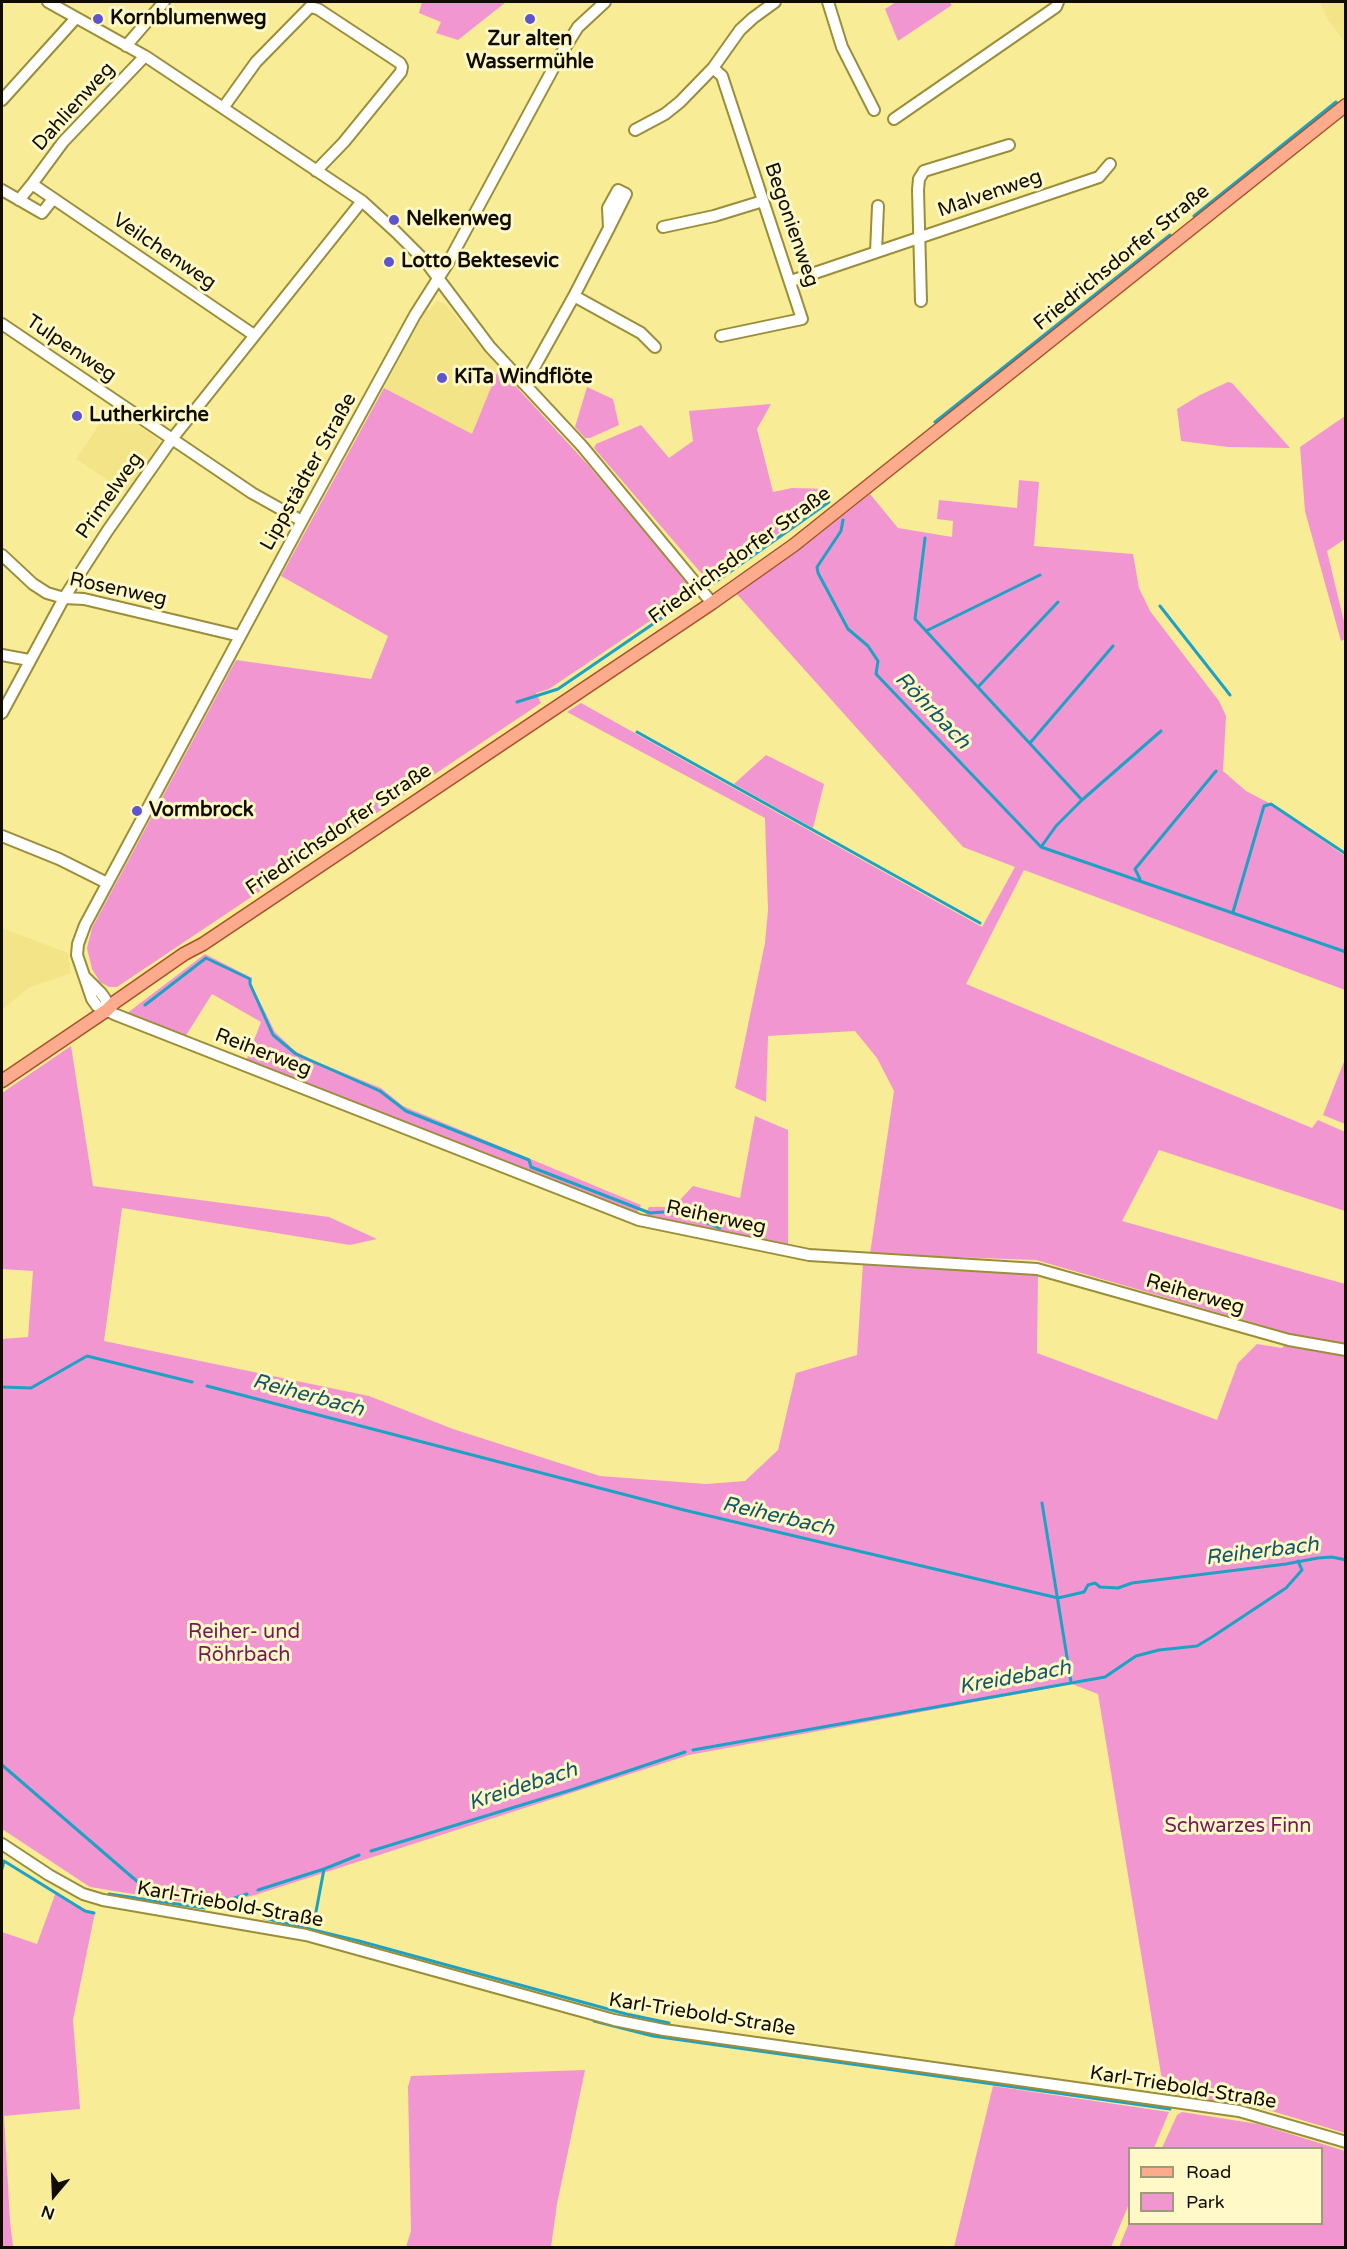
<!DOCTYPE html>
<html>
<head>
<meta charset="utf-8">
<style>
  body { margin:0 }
  #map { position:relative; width:1347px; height:2249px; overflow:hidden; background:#f8ec97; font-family:"Varela Round",sans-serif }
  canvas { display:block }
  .frame { position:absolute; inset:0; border:3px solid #100c00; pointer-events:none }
  .legend { position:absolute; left:1128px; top:2147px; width:195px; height:78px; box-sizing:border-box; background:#fff9c7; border:2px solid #9f9a77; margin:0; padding:8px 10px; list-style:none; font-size:18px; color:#100c00 }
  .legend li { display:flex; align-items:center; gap:12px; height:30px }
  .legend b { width:30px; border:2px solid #9f9a77 }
  .north { position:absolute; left:24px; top:2165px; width:60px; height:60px; -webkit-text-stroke:4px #fff9c7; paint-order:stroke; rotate:199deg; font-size:16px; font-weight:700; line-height:24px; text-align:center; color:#100c00 }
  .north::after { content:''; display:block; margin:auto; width:21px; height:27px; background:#100c00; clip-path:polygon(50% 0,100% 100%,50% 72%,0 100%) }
</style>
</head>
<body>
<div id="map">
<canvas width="1347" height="2249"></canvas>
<div class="frame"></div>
<ul class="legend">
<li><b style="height:8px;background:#fcac8c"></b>Road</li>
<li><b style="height:16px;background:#f196d1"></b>Park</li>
</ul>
<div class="north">N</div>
</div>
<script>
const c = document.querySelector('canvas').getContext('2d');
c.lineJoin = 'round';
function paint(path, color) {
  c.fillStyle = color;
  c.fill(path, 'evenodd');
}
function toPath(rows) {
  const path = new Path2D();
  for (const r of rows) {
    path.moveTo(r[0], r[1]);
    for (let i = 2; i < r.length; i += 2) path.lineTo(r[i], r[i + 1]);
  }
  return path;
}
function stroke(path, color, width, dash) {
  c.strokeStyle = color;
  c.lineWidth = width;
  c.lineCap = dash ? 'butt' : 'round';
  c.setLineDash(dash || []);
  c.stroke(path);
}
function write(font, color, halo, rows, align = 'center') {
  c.font = font + ' "Varela Round",sans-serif';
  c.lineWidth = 6;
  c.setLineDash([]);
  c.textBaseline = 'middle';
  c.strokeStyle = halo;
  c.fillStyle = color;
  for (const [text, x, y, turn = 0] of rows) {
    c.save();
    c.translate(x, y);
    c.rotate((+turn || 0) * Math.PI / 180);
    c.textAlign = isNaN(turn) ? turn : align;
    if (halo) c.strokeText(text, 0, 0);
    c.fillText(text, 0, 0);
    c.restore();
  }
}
const built = toPath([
  [1320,2,1345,2,1345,42,1328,20],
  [437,301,445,304,499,368,472,435,384,388,426,310,429,311],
  [111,407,158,439,159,447,127,493,76,459],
  [2,928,68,953,71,973,28,988,2,1010]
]);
const green = toPath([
  [422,2,506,2,458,40,436,33,441,22,419,13],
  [896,2,949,2,952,5,898,41,885,9],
  [499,368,589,466,689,585,690,594,549,689,536,693,541,703,117,987,109,987,100,982,92,969,87,948,92,928,236,660,371,679,388,636,281,576,384,388,472,434],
  [1228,382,1232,383,1290,448,1228,447,1181,441,1177,409,1200,395],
  [587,387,613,399,619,425,590,438,585,438,575,427],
  [771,404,757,429,773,492,792,488,829,489,832,494,744,559,710,582,707,580,594,448,596,444,641,425,669,458,693,441,689,411],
  [1345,416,1345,539,1327,551,1345,626,1345,639,1341,641,1305,511,1300,447],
  [1019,480,1039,482,1034,546,1133,554,1139,588,1150,611,1219,701,1226,716,1223,771,1246,791,1267,802,1345,856,1345,990,1024,870,966,984,1312,1128,1318,1120,1345,1132,1345,1211,1159,1150,1122,1221,1345,1284,1345,1344,1292,1334,1036,1260,870,1254,894,1091,877,1058,855,1031,768,1036,766,1102,735,1088,765,943,768,910,765,818,567,712,581,703,982,927,1015,867,963,847,736,593,798,551,870,494,898,528,952,537,953,521,937,519,939,500,1017,508],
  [766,755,824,784,813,828,734,784],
  [205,954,252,978,251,984,275,1032,295,1051,312,1060,381,1088,403,1106,641,1205,636,1215,246,1061,261,1022,212,994,185,1037,126,1014],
  [71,1046,93,1186,329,1217,377,1239,350,1245,122,1208,104,1341,369,1396,453,1429,600,1476,706,1484,745,1481,778,1450,796,1373,857,1355,863,1263,1038,1274,1037,1353,1217,1420,1238,1363,1257,1344,1282,1348,1285,1345,1345,1356,1345,2133,1265,2109,1164,2092,1098,1694,1072,1684,689,1755,255,1895,207,1906,90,1887,2,1829,2,1339,28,1337,33,1271,2,1269,2,1093],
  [1345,1059,1345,1124,1323,1115],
  [755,1116,788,1130,788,1245,644,1217,649,1207,665,1207,678,1202,693,1186,740,1198],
  [56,1892,86,1910,95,1912,73,2020,80,2109,4,2116,10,2221,13,2247,2,2247,2,1932,37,1944],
  [585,2070,557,2204,551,2247,406,2247,411,2231,408,2087,411,2076],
  [993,2086,1169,2112,1154,2148,1130,2148,1129,2204,1111,2247,954,2247],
  [1182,2112,1258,2124,1345,2151,1345,2247,1119,2247,1129,2223,1322,2224,1322,2148,1162,2148,1177,2115]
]);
const stream = toPath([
  [1194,216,1336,102],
  [935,422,1170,235],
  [843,520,841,531,817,567,818,573,848,629,868,646,878,661,876,674,1041,847,1346,952],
  [925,538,915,619,1082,800],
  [714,583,829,502],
  [1160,606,1230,695],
  [926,631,1040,575],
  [978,687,1058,602],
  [517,702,558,689,688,600],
  [637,732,980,923],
  [1030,743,1113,646],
  [1041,847,1056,826,1082,800,1161,731],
  [1140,879,1135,869,1216,771],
  [1233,912,1264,806,1271,804,1346,854],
  [145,1005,206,958,250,979,250,984,273,1035,296,1054,380,1091,406,1111,529,1160,531,1167,650,1213,677,1211,720,1228],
  [207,1386,684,1510,1058,1598,1084,1592,1088,1585,1095,1583,1100,1587,1118,1588,1132,1583,1286,1564,1318,1558,1332,1557,1346,1560],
  [2,1387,31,1388,87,1356,192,1382],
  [1042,1503,1071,1682],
  [693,1750,1105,1677,1136,1656,1159,1650,1197,1646,1212,1637,1286,1588,1302,1570,1298,1561],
  [2,1765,161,1902],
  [371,1851,574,1789,685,1752],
  [2,1869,4,1861,85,1911,94,1913],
  [258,1890,324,1869,359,1855],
  [109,1894,204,1908,247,1894],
  [315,1917,324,1869],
  [264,1918,359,1941,626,2014,669,2023],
  [594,2021,653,2036,1170,2109]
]);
const minor = toPath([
  [48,2,145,56,223,108,362,201,396,232,426,262,490,347,582,446,712,603],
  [605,2,578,27,561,54,448,263,415,315,302,521,85,925,78,944,77,955,92,999,97,1006,114,1014,639,1220,809,1255,1037,1269,1289,1340,1346,1350],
  [828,2,842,47,874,110],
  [126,46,164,2],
  [713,68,722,76,802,319,721,336],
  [2,100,76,18],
  [223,108,256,62,310,7,318,9,400,63,402,67,401,72,344,142,316,171],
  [894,119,1056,7,1058,2],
  [635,130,665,114,680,102,713,68,740,30,753,18,775,2],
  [32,184,63,142,145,56],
  [2,190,42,213,53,199],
  [19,200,32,184,254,335],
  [663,227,714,216,763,201],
  [876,252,878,206],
  [791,281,1099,177,1110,164],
  [574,296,641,333,655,347],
  [921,301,918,190,919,179,924,171,1009,145],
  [2,324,252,493,302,521],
  [523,383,530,375,574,296,609,228,626,194,618,190,608,208,609,228],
  [2,555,33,584,47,593,64,598,84,599,240,636],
  [2,655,29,660],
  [2,713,64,598,108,530,172,439,362,201],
  [2,836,59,859,107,883],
  [85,977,101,993,106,1000,107,1010],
  [2,1844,49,1875,83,1894,103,1900,306,1935,614,2020,664,2030,1239,2111,1346,2142]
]);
const major = toPath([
  [2,1081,107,1010,115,1002,184,954,203,944,712,603,794,545,1346,105]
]);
const markers = [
  [98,19,6,"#5e55ce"],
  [530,19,6,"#5e55ce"],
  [394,220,6,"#5e55ce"],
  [389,262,6,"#5e55ce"],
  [442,378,6,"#5e55ce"],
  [77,416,6,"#5e55ce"],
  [137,811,6,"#5e55ce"]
];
const poiNames = [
  ["Kornblumenweg",110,19],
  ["Zur alten",530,40,"center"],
  ["Wassermühle",530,63,"center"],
  ["Nelkenweg",406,220],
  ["Lotto Bektesevic",401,262],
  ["KiTa Windflöte",454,378],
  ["Lutherkirche",89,416],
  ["Vormbrock",149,811]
];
const streetNames = [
  ["Dahlienweg",74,107,-48],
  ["Malvenweg",990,194,-19],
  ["Begonienweg",791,225,71],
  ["Veilchenweg",164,252,34],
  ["Friedrichsdorfer Straße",1122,258,-39],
  ["Tulpenweg",71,349,34],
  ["Lippstädter Straße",309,472,-61],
  ["Primelweg",110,496,-55],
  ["Friedrichsdorfer Straße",740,556,-36],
  ["Rosenweg",118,590,12],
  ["Friedrichsdorfer Straße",339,830,-34],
  ["Reiherweg",263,1053,21],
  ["Reiherweg",716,1218,12],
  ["Reiherweg",1195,1295,16],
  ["Karl-Triebold-Straße",230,1905,10],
  ["Karl-Triebold-Straße",702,2015,9],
  ["Karl-Triebold-Straße",1183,2088,9]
];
const parkNames = [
  ["Reiher- und",244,1633],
  ["Röhrbach",244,1656],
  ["Schwarzes Finn",1238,1827]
];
const waterNames = [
  ["Röhrbach",932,711,46],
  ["Reiherbach",308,1396,15],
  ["Reiherbach",778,1517,13],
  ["Reiherbach",1262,1552,-7],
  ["Kreidebach",1015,1678,-10],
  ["Kreidebach",523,1787,-18]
];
paint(built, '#f2e487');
paint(green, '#f196d1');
stroke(stream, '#1da2c5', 3);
stroke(minor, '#9a8e3a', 14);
stroke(major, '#a85029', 15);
stroke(minor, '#fff', 10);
stroke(major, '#fcac8c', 12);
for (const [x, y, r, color] of markers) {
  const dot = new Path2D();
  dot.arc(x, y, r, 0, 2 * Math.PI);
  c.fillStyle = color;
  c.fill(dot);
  stroke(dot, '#fff9c7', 2);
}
write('bold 20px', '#100c00', '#fff9c7', poiNames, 'left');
write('20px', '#100c00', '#fff9c7', streetNames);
write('20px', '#721a5a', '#fff9c7', parkNames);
write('italic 21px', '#145669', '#fff9c7', waterNames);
</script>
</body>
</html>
